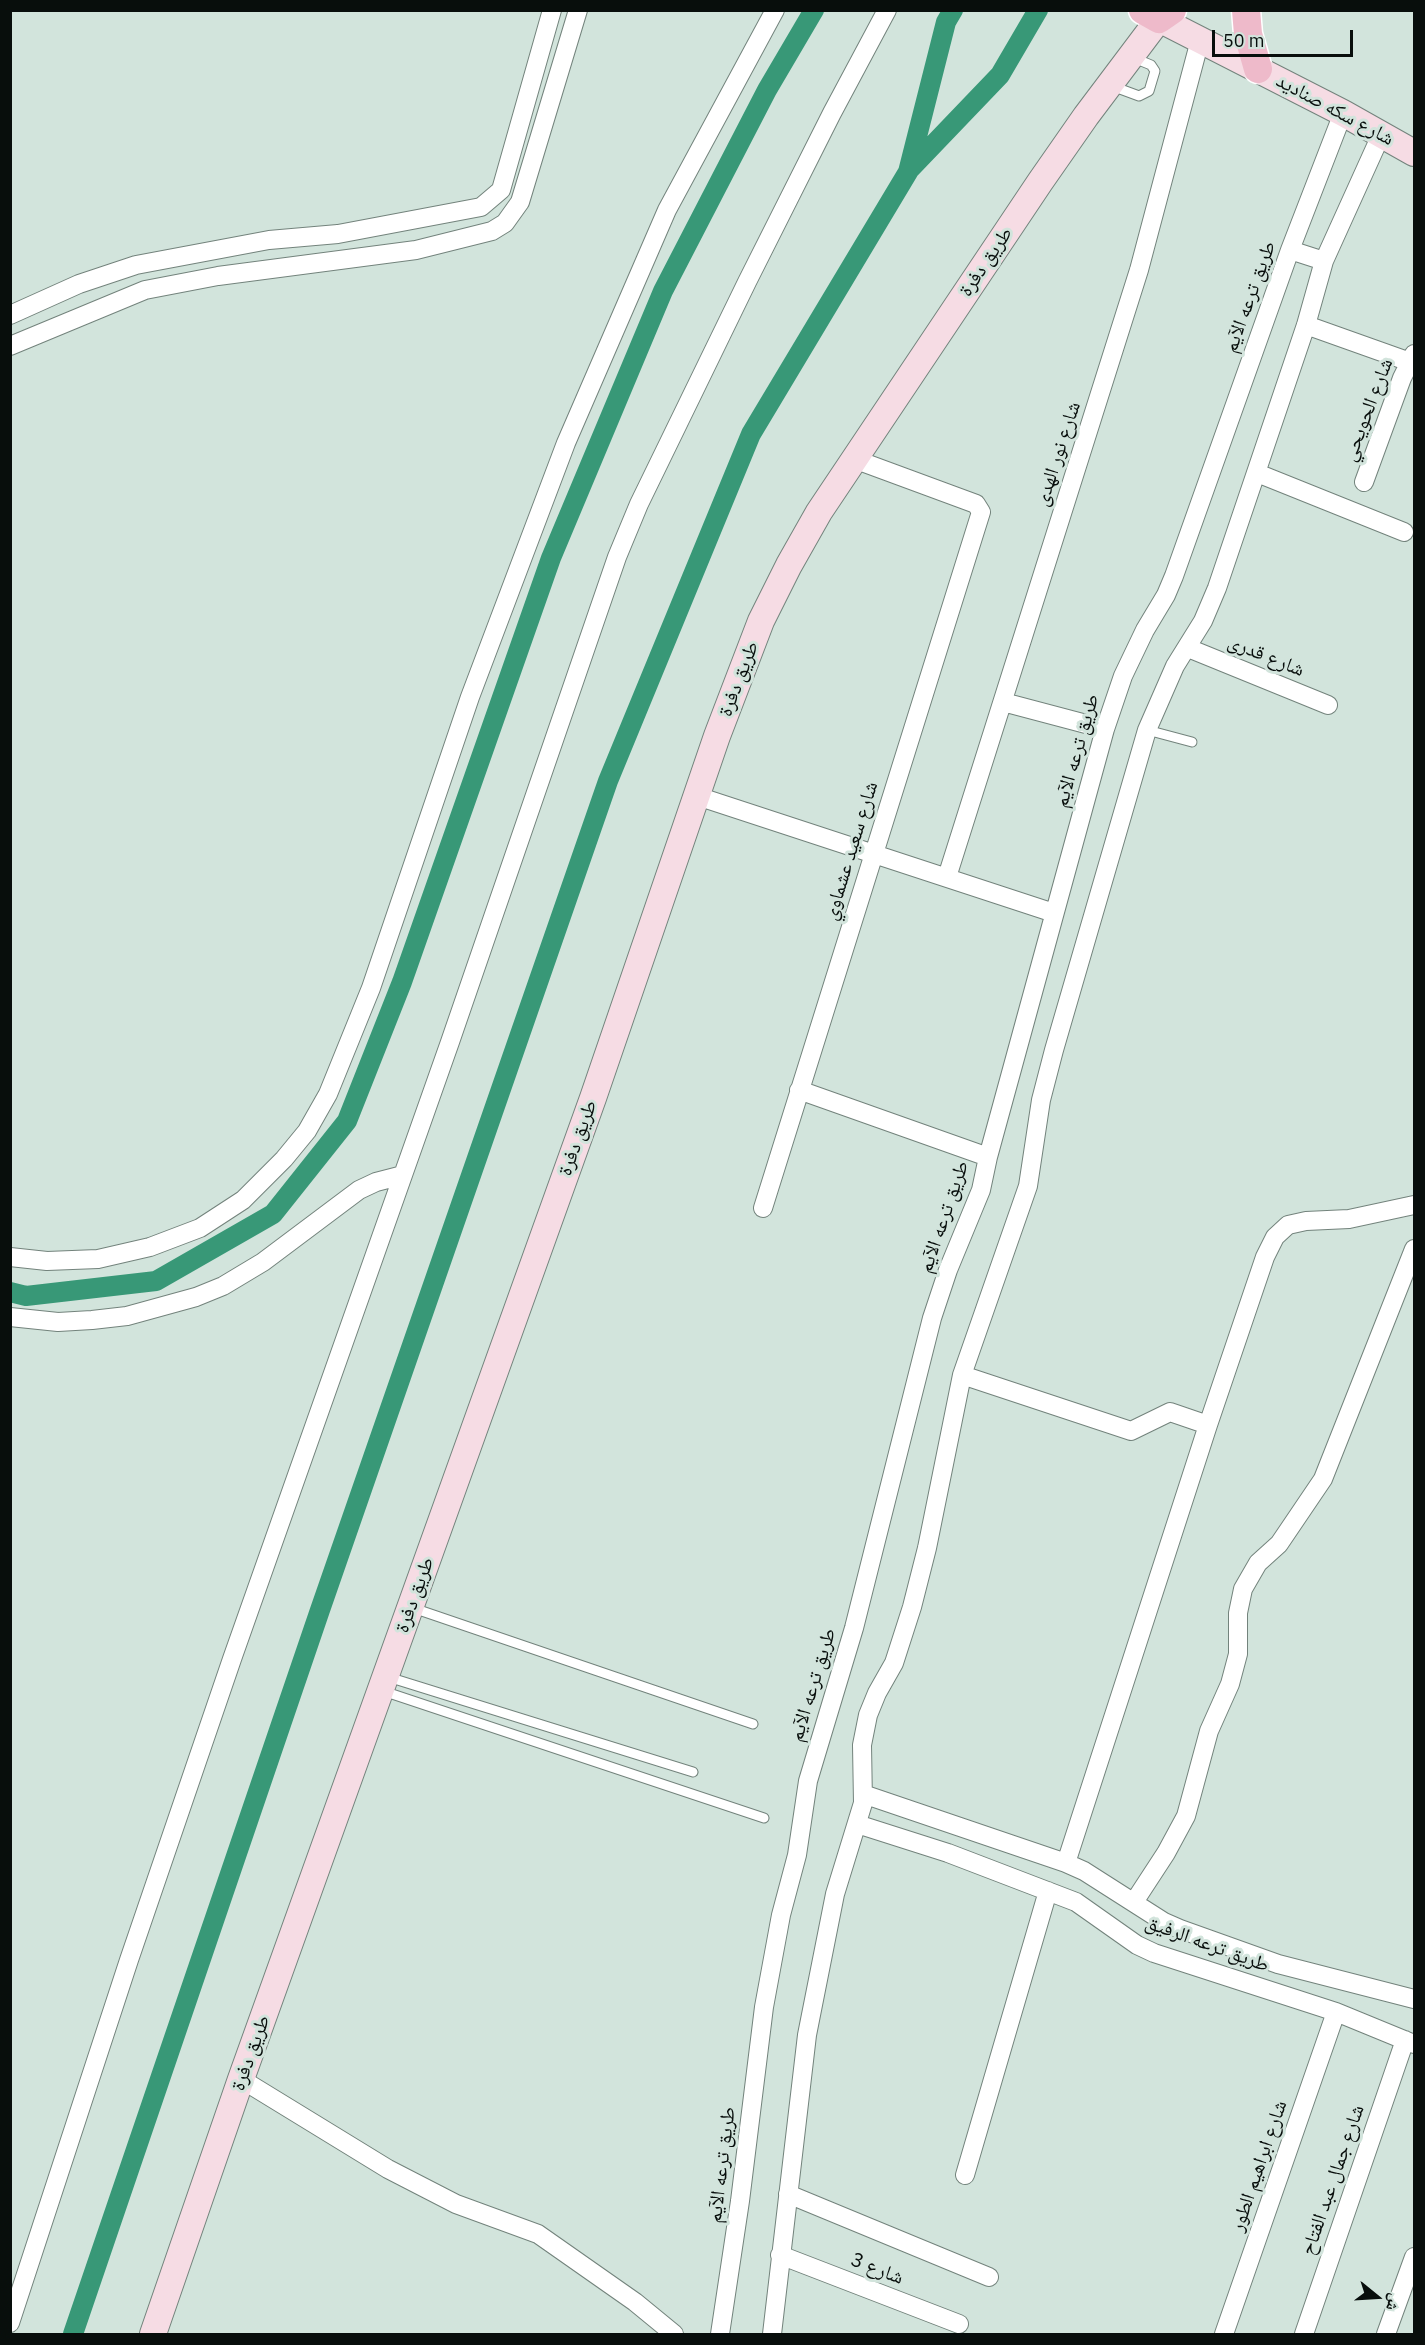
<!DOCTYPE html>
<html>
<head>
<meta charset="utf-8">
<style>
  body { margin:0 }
  #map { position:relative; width:1425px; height:2345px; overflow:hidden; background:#d2e4dc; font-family:"IBM Plex Sans","Noto Naskh Arabic",sans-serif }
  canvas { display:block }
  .frame { position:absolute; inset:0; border:12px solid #080e0c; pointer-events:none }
  .north { position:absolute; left:1347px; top:2267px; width:60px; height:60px; -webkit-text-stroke:4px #d2e4dc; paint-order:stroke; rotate:108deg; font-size:16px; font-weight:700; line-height:24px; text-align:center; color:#080e0c }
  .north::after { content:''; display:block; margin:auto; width:21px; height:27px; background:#080e0c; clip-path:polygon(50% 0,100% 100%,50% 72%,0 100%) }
  .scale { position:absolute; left:1212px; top:30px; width:141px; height:27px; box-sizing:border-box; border:3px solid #080e0c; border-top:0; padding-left:8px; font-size:18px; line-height:21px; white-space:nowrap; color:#080e0c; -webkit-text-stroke:4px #d2e4dc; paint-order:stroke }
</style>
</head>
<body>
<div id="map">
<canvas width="1425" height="2345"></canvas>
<div class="frame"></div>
<div class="north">ش</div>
<div class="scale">50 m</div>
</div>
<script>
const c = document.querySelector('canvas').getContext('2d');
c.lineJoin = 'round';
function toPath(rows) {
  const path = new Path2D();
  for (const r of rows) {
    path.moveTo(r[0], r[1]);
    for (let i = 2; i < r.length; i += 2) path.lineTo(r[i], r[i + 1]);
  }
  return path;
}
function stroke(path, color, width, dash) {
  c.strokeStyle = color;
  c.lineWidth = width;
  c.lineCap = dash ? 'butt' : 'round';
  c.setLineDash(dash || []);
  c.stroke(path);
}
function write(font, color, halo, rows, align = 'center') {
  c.font = font + ' "IBM Plex Sans","Noto Naskh Arabic",sans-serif';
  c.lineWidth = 6;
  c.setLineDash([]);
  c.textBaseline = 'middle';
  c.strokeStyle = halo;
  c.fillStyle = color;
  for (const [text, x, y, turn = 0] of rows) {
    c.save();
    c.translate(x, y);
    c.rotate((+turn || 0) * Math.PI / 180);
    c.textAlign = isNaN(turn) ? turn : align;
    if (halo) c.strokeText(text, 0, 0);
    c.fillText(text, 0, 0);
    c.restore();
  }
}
const canal = toPath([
  [909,170,1000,75,1038,10],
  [10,1292,26,1296,156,1281,273,1214,347,1121,402,982,551,558,663,291,767,90,814,10],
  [73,2334,320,1610,608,781,751,434,908,172,946,22,953,10]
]);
const lane = toPath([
  [1112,86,1139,96,1149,91,1155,71,1151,65,1134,58],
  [1147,730,1192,742],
  [413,1608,753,1724],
  [388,1677,693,1772],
  [383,1691,764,1818]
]);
const street = toPath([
  [1290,250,1324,261],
  [10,315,79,284,136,265,269,240,338,234,481,207,501,190,552,10],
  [1306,325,1410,362],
  [10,346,145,290,218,276,416,250,492,231,505,223,520,202,578,10],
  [1257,473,1404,532],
  [1364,482,1402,378,1414,354],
  [1188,648,1328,705],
  [1003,702,1105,729],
  [697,796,1054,913],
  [947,877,1139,270,1200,40],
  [799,1090,988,1157],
  [763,1208,981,512,976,504,854,459],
  [10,1257,47,1261,98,1259,150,1247,200,1228,243,1200,284,1159,307,1131,328,1094,371,988,470,697,566,443,667,210,775,10],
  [10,1317,58,1322,92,1320,127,1316,196,1297,223,1286,263,1262,359,1190,376,1182,403,1175],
  [962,1375,1131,1431,1170,1412,1208,1425],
  [863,1794,1066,1863,1084,1871,1164,1922,1180,1929,1278,1964,1414,1999],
  [857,1824,948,1853,1076,1902,1137,1945,1154,1953,1336,2012,1414,2044],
  [1066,1863,1208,1425,1265,1257,1275,1237,1288,1225,1306,1221,1349,1219,1414,1205],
  [1134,1902,1166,1853,1186,1816,1209,1731,1230,1684,1238,1654,1238,1613,1243,1589,1258,1563,1279,1544,1323,1479,1414,1249],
  [241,2079,388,2169,456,2204,538,2234,635,2302,674,2334],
  [965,2175,1048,1891],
  [788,2194,989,2277],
  [780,2255,959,2324],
  [10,2323,129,1960,232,1659,450,1042,617,557,639,504,747,282,832,113,887,10],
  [720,2334,740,2201,764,2007,781,1915,797,1855,808,1781,854,1628,932,1318,948,1270,981,1190,988,1157,1105,729,1123,676,1145,630,1166,595,1174,576,1290,250,1343,113],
  [772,2334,807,2035,835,1894,863,1803,862,1745,868,1715,877,1693,894,1663,912,1607,927,1548,962,1375,1028,1186,1041,1100,1054,1050,1147,730,1175,666,1203,621,1217,588,1306,325,1324,261,1381,135],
  [1224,2334,1336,2012],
  [1304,2334,1405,2040],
  [1386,2334,1414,2257]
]);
const secondary = toPath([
  [153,2334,241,2079,593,1098,717,736,761,621,789,565,819,512,1040,182,1086,116,1159,19,1343,113,1414,153]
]);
const primary = toPath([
  [1143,10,1159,19,1172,10],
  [1246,10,1248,34,1258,69]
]);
const streetNames = [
  ["شارع سكه صناديد",1335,110,28],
  ["طريق دفرة",986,262,-56],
  ["طريق ترعه الآيم",1250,297,-70],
  ["شارع الحويحي",1368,410,-69],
  ["شارع نور الهدى",1058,454,-72],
  ["شارع قدرى",1266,656,22],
  ["طريق دفرة",739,679,-69],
  ["طريق ترعه الآيم",1077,751,-74],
  ["شارع سعيد عشماوي",851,851,-73],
  ["طريق دفرة",578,1138,-70],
  ["طريق ترعه الآيم",944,1217,-71],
  ["طريق دفرة",415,1595,-70],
  ["طريق ترعه الآيم",813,1685,-73],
  ["طريق ترعه الرفيق",1207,1944,20],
  ["طريق دفرة",251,2053,-70],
  ["طريق ترعه الآيم",722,2165,-83],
  ["شارع ابراهيم الطور",1259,2166,-71],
  ["شارع جمال عبد الفتاح",1333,2180,-71],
  ["شارع 3",877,2269,21]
];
stroke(canal, '#389877', 20);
stroke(lane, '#73837c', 11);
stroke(street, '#73837c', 20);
stroke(secondary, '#73837c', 28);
stroke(primary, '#fff', 31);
stroke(lane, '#fff', 9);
stroke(street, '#fff', 18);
stroke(secondary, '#f6dce4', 26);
stroke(primary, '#eebaca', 28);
write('20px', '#080e0c', '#d2e4dc', streetNames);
</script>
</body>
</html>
